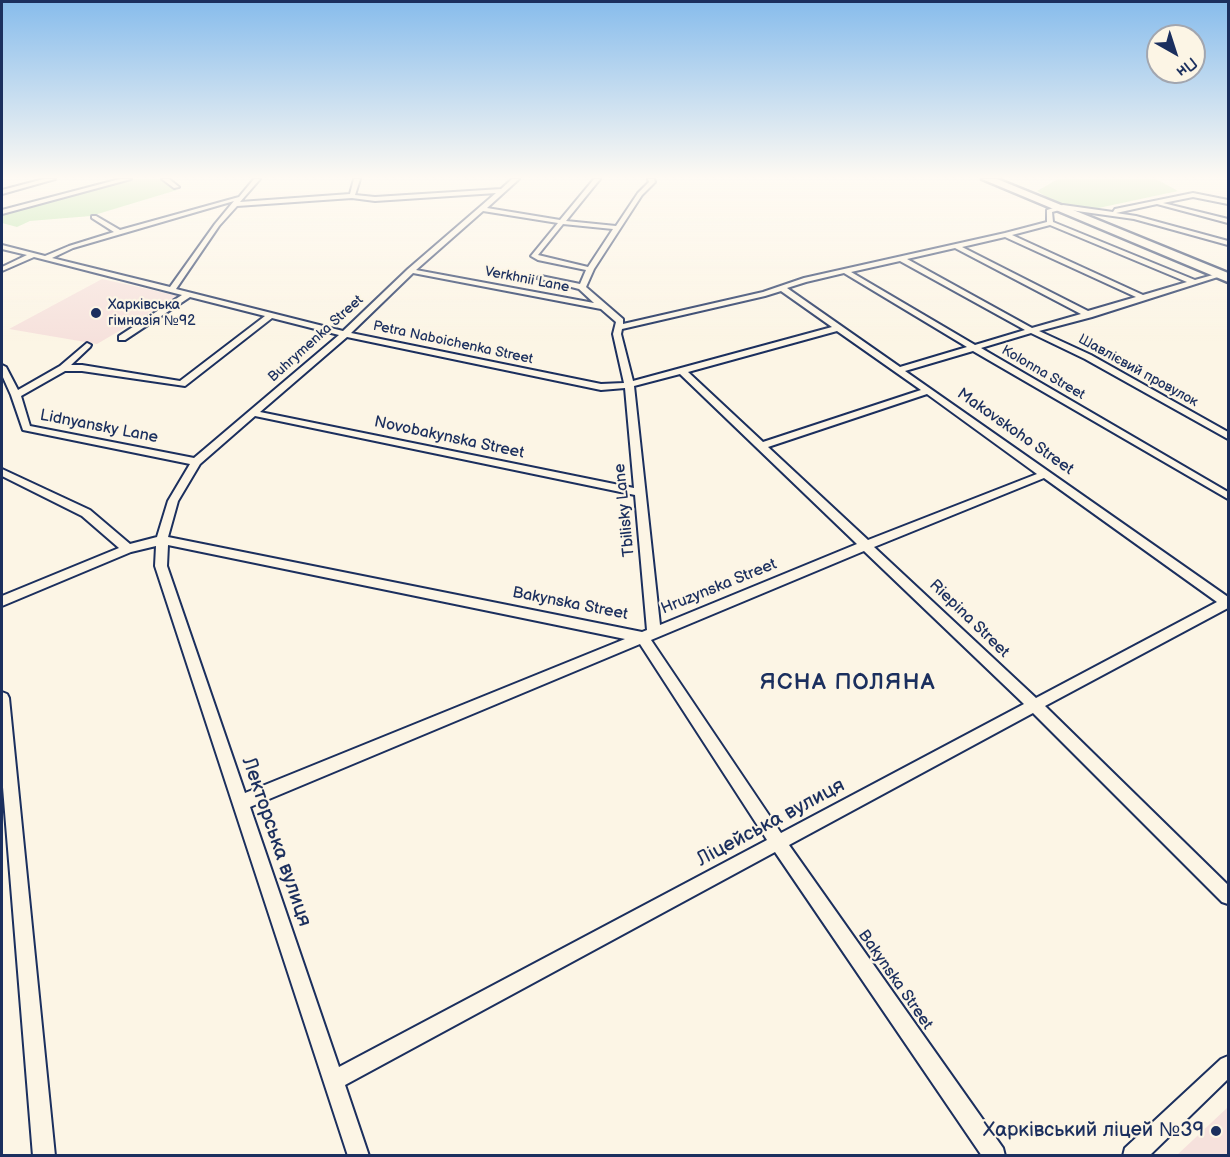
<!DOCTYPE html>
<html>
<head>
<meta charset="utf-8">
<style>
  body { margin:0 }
  #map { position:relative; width:1230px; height:1157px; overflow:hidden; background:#fcf5e5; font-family:"Balsamiq Sans",sans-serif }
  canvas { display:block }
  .frame { position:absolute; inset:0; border:3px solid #1b2f5e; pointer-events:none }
  .north { position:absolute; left:1146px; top:24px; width:60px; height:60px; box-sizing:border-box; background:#fcf5e5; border:2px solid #a2a6af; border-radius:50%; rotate:141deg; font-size:16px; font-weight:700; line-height:24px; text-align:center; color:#1b2f5e }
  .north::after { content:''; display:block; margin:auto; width:21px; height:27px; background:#1b2f5e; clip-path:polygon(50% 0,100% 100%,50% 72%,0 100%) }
</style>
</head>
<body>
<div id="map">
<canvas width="1230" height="1157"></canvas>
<div class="frame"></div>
<div class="north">Пн</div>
</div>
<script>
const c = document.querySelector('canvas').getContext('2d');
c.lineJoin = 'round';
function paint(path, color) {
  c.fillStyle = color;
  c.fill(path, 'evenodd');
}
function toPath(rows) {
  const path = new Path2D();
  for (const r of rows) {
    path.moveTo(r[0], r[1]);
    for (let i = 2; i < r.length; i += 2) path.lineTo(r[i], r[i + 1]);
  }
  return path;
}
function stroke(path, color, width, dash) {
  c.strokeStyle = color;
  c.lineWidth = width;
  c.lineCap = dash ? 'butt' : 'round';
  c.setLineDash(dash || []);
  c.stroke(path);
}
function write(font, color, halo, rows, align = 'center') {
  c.font = font + ' "Balsamiq Sans",sans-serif';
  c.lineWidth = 4.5;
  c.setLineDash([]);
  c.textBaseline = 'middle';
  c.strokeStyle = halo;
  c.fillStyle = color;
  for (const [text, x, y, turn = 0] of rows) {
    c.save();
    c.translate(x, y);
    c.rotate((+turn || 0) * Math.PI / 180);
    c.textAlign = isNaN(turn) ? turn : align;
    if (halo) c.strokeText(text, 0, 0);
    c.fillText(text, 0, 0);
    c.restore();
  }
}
const built = toPath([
  [102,279,179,296,97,344,9,329],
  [1228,1107,1228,1155,1177,1155]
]);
const green = toPath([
  [133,179,161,179,177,190,91,216,30,221,17,227,2,223,2,213],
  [1058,179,1156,179,1178,191,1094,209,1076,208,1055,202,1037,191]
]);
const street = toPath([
  [44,179,55,179,2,194,2,190,44,179],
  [120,179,131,179,2,214,2,210,120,179],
  [162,179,169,179,179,187,174,188,162,179],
  [254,179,260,179,240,202,350,194,354,179,360,179,355,195,375,197,501,189,512,179,519,179,487,208,560,220,594,179,600,179,566,221,616,226,638,193,649,182,648,179,654,179,655,182,642,195,594,269,586,287,623,319,623,324,763,292,804,278,1005,233,1047,222,1047,210,1063,205,1113,212,1115,209,1193,193,1228,200,1228,204,1193,197,1163,203,1228,219,1228,223,1157,204,1116,213,1136,216,1228,241,1228,245,1134,219,1063,209,1052,212,1053,222,1195,280,1220,273,1224,275,1092,317,1039,331,1091,355,1228,432,1228,439,1085,359,1031,333,981,348,1228,492,1228,499,973,351,905,371,1228,597,1228,608,1045,706,1228,885,1228,904,1222,902,1033,713,789,845,1003,1148,1005,1156,982,1156,775,852,345,1085,369,1156,348,1156,155,566,156,546,131,552,2,606,2,596,119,548,82,516,2,476,2,469,90,510,130,544,157,537,168,501,190,464,23,430,11,395,2,375,2,365,6,367,18,390,60,366,87,343,91,345,90,347,71,365,82,365,180,381,265,316,190,297,125,340,119,340,119,336,182,295,34,257,2,271,2,267,27,255,2,249,2,245,45,256,69,246,114,232,92,218,92,216,96,216,120,230,239,197,254,179],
  [496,193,408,269,343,331,176,289,219,226,237,206,352,198,375,201,496,193],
  [234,201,215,224,170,287,52,258,73,248,234,201],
  [483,211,558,223,531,256,538,260,586,270,580,284,541,276,537,278,579,289,594,303,416,270,483,211],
  [563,224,613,229,588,267,538,255,563,224],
  [1050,225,1187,282,1143,295,1012,235,1050,225],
  [1005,237,1136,297,1088,311,962,247,1005,237],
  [955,248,1081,314,1032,328,907,259,955,248],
  [900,261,1025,330,975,345,851,272,900,261],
  [413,273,601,309,616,322,613,334,624,383,601,384,351,333,413,273],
  [844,273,967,347,900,367,787,288,806,282,844,273],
  [781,291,832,327,633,381,621,334,622,329,765,296,781,291],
  [272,318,339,335,194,458,30,426,21,396,65,371,82,371,185,386,272,318],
  [837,331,921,390,763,442,688,372,837,331],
  [347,337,601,390,625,388,634,488,260,412,347,337],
  [680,374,857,544,660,625,634,386,680,374],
  [927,394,1037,474,868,540,768,447,927,394],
  [255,416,635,495,647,630,642,632,168,537,178,501,200,464,255,416],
  [1044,478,1217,602,1036,698,874,547,1044,478],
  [168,545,625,639,245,793,167,566,168,545],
  [864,551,1024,704,781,833,651,640,864,551],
  [640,644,767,840,339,1067,250,807,640,644],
  [2,692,7,694,9,698,55,1156,33,1156,2,775,2,692],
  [1228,1056,1228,1079,1149,1156,1123,1156,1125,1148,1221,1059,1228,1056]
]);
const highway = toPath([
  [982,179,997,179,1228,273,1228,282,982,179]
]);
const markers = [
  [96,313,6,"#1b2f5e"],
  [1216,1131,6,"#1b2f5e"]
];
const farStreetnames = [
  ["Verkhnii Lane",527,280,11],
  ["Buhrymenka Street",316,339,-42],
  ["Petra Naboichenka Street",453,343,12],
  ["Шавлієвий провулок",1138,371,29],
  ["Kolonna Street",1043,373,30]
];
const farPoinames = [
  ["Харківська",108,305],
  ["гімназія №92",108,321]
];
const streetNames = [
  ["Lidnyansky Lane",99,427,11],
  ["Makovskoho Street",1015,432,35],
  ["Novobakynska Street",449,438,12],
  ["Tbilisky Lane",625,510,-96],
  ["Hruzynska Street",719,587,-22],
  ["Bakynska Street",570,604,11],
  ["Riepina Street",969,619,44],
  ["Bakynska Street",895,980,55]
];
const nearStreetnames = [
  ["Ліцейська вулиця",771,823,-28],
  ["Лекторська вулиця",276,842,71]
];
const nearPoinames = [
  ["Харківський ліцей №39",1204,1131]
];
const districtNames = [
  ["ЯСНА ПОЛЯНА",848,683]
];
paint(built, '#f6e1dc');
paint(green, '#b3e3a3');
stroke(street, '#1b2f5e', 4);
stroke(highway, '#1b2f5e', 5);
paint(street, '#fcf5e5');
paint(highway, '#fcf5e5');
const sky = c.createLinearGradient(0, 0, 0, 341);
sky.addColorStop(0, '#87bcec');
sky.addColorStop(0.52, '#fefaf3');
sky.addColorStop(1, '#fefaf300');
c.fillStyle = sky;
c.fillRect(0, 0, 1230, 341);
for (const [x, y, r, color] of markers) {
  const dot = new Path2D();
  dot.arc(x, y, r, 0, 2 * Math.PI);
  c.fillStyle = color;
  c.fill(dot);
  stroke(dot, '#fcf5e5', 2);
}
write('14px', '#1b2f5e', '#fcf5e5', farStreetnames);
write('14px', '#1b2f5e', '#fcf5e5', farPoinames, 'left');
write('16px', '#1b2f5e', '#fcf5e5', streetNames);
write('20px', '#1b2f5e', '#fcf5e5', nearStreetnames);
write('20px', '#1b2f5e', '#fcf5e5', nearPoinames, 'right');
c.letterSpacing = '1.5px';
write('bold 22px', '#1b2f5e', '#fcf5e5', districtNames);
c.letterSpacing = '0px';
</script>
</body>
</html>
